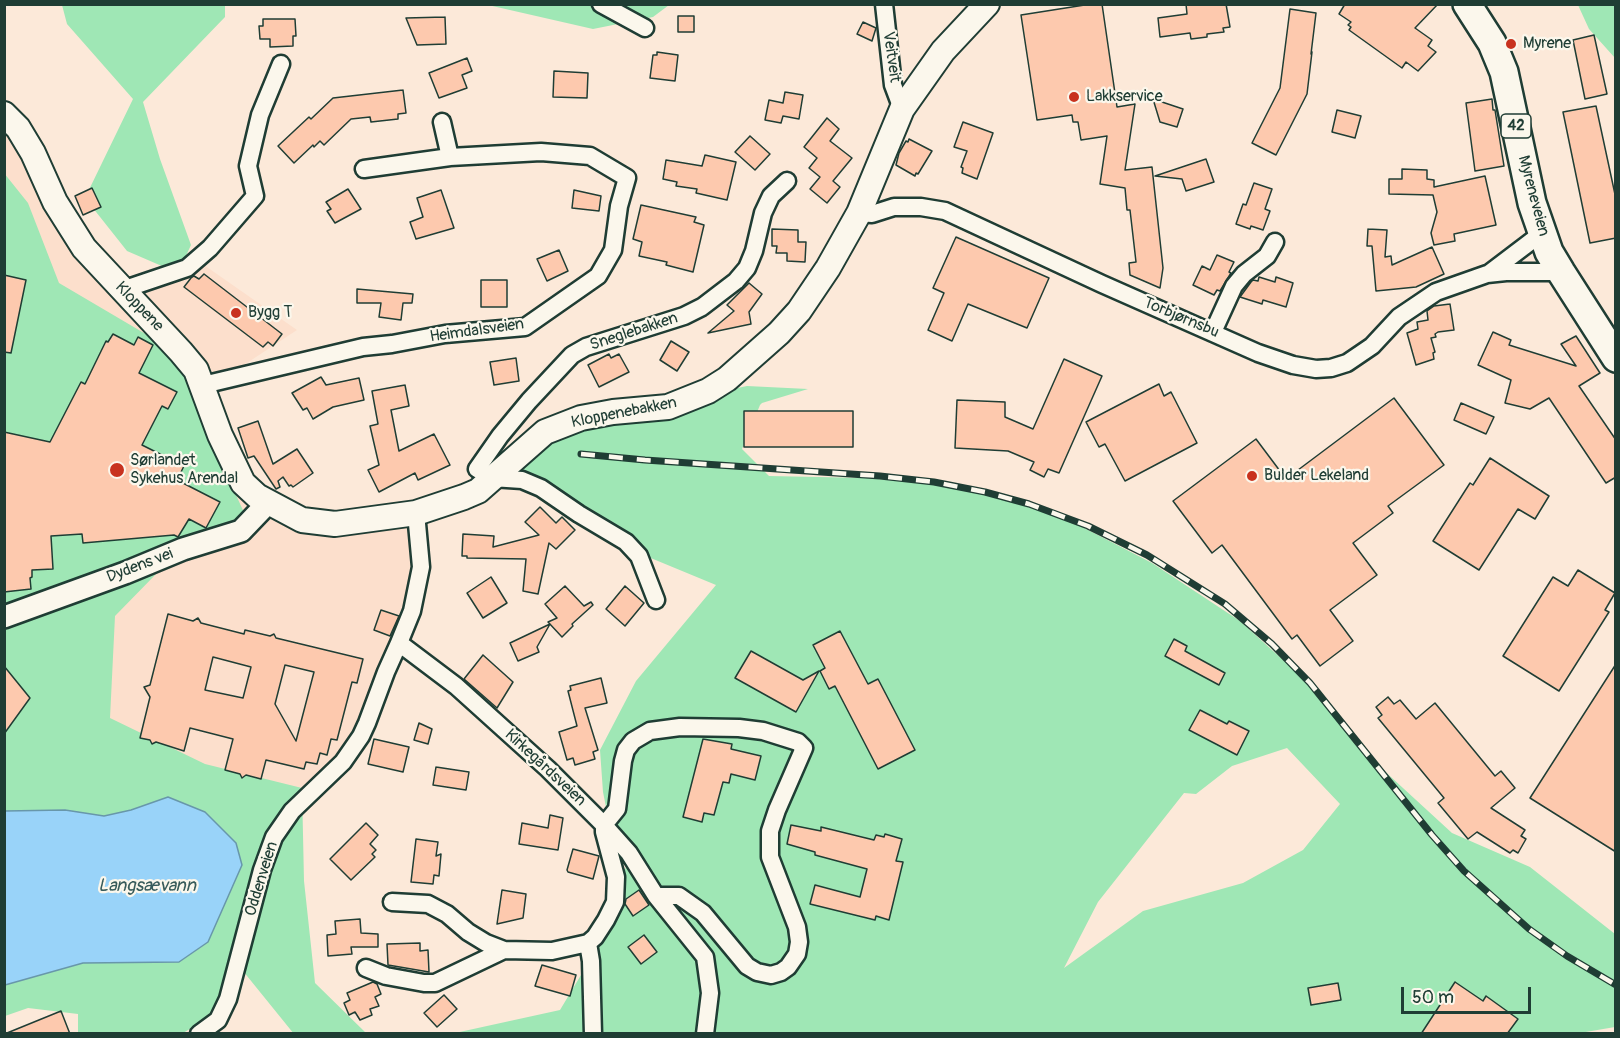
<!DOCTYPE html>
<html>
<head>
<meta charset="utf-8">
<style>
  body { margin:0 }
  #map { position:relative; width:1620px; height:1038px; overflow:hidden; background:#fce9d9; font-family:Pangolin,sans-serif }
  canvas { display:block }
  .frame { position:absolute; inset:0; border:6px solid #1f3d34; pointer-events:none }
  .scale { position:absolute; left:1401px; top:987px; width:130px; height:27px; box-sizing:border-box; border:3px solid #1f3d34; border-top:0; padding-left:8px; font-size:18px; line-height:21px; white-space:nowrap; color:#1f3d34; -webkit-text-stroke:4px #fbf7ec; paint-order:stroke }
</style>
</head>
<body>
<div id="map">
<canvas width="1620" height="1038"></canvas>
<div class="frame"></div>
<div class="scale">50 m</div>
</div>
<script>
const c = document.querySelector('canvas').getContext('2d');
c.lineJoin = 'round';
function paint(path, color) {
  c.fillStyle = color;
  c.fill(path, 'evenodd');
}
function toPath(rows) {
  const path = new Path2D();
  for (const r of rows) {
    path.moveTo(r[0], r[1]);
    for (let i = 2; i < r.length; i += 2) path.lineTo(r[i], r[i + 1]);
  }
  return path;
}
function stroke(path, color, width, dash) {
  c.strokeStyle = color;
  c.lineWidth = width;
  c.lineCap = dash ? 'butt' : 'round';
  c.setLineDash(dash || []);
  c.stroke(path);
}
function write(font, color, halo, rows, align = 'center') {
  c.font = font + ' Pangolin,sans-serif';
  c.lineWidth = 4.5;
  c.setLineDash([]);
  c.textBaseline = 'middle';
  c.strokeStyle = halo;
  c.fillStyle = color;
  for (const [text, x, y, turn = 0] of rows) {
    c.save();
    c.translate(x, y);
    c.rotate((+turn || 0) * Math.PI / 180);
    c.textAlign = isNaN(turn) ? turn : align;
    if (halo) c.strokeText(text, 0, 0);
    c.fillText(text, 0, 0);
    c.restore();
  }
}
const built = toPath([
  [4,116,121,291,204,265,297,330,209,388,263,511,410,522,416,591,353,739,260,852,5,790]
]);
const green = toPath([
  [62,5,225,5,225,17,143,102,160,159,191,245,178,273,127,251,85,198,133,99,67,24],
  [488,5,669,5,653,17,593,29],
  [1578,5,1615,5,1615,58,1589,29],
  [4,173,28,203,59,283,149,336,176,347,210,438,252,530,157,573,115,616,110,718,205,764,302,788,304,881,315,983,365,1032,455,1033,560,1010,587,965,626,867,603,840,608,817,603,792,600,750,636,681,716,585,641,554,514,473,549,442,645,408,747,386,808,389,762,403,760,405,742,449,769,476,867,478,964,487,1061,516,1152,563,1240,621,1314,688,1379,766,1452,833,1530,867,1615,934,1615,1027,1574,1034,294,1034,243,971,207,1019,183,1033,78,1033,78,1014,28,1008,5,1016,5,985,83,963,179,962,208,942,131,810,104,816,65,810,5,811],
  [1287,748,1340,804,1303,850,1243,883,1143,911,1064,968,1098,902,1184,793,1196,794,1232,766]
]);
const water = toPath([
  [168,797,205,812,236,843,242,865,208,942,179,962,83,963,5,985,5,811,65,810,104,816,131,810,168,797]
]);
const building = toPath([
  [1091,4,1102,4,1117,107,1135,104,1125,170,1152,167,1163,268,1160,288,1130,275,1129,263,1136,262,1130,210,1127,210,1125,188,1100,184,1107,136,1081,140,1078,122,1073,122,1072,115,1037,120,1021,15,1091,4],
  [1186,4,1226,4,1230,27,1223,28,1224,32,1207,34,1207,37,1191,39,1190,33,1160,37,1158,18,1187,14,1186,4],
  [1345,4,1438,4,1415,28,1432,40,1428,46,1436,52,1418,71,1406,62,1402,68,1349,30,1351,27,1348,25,1351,22,1339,14,1345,4],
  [1290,9,1316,13,1311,54,1312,52,1307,94,1276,155,1252,143,1280,88,1290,9],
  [678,16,694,16,694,32,678,32,678,16],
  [445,17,446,44,417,45,406,18,445,17],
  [263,19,295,19,296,36,293,36,293,46,270,47,270,39,260,39,259,26,263,26,263,19],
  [863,22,876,28,872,41,857,34,863,22],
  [1594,35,1607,94,1585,99,1573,40,1594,35],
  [657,52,678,55,675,81,650,78,653,55,657,55,657,52],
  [467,58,472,71,462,75,467,88,439,98,429,73,467,58],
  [554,71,588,73,587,98,553,97,554,71],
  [403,90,406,113,398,114,398,119,371,122,370,117,351,119,324,145,320,141,314,147,313,145,294,163,278,146,309,117,311,119,333,98,403,90],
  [785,92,803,95,799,119,783,116,781,123,765,120,769,100,783,103,785,92],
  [1153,99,1183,109,1177,127,1160,122,1153,99],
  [1492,99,1493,110,1495,110,1504,166,1475,171,1466,103,1492,99],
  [1596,106,1616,199,1616,238,1590,243,1563,112,1596,106],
  [1337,110,1361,116,1355,138,1332,132,1337,110],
  [827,118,839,129,830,141,852,158,833,181,840,187,827,203,810,189,820,177,809,168,817,158,804,147,827,118],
  [963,122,993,133,977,179,962,173,963,168,961,167,967,151,954,147,963,122],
  [750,136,770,154,755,170,735,152,750,136],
  [909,139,932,151,918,174,916,173,915,176,896,165,899,153,906,141,908,142,909,139],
  [705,155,736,162,727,200,696,193,697,189,676,186,677,182,663,179,666,160,702,166,705,155],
  [1206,159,1214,182,1186,191,1182,179,1155,176,1206,159],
  [1402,169,1427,170,1427,179,1434,180,1434,187,1485,176,1496,225,1454,234,1455,241,1434,245,1431,233,1437,212,1433,195,1389,194,1389,179,1402,179,1402,169],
  [1254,183,1272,189,1265,209,1270,211,1263,230,1251,226,1250,229,1236,224,1243,204,1246,205,1254,183],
  [92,188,101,207,83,215,75,196,92,188],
  [348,189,361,209,335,223,327,211,331,209,326,202,348,189],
  [441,190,454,228,416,239,410,222,423,217,417,198,441,190],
  [574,190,601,196,599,211,572,208,574,190],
  [641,205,696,217,694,222,704,225,693,272,666,265,667,262,639,256,642,242,633,239,641,205],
  [772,229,798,230,798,242,806,242,805,262,787,261,787,253,776,253,777,246,772,246,772,229],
  [1368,229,1387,230,1385,257,1391,256,1392,265,1432,247,1444,274,1416,287,1376,291,1372,246,1367,246,1368,229],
  [956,237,1049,278,1027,328,968,304,952,341,928,330,944,293,933,288,956,237],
  [559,250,568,271,547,281,537,259,559,250],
  [1217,255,1234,262,1229,272,1231,273,1220,291,1217,290,1214,295,1193,285,1202,266,1210,270,1217,255],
  [204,274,282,334,273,346,268,342,263,347,184,287,191,278,194,276,199,279,204,274],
  [4,275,26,280,11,353,4,352,4,275],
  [1259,277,1275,282,1276,277,1293,283,1286,307,1263,300,1262,304,1240,297,1251,282,1253,280,1258,281,1259,277],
  [481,280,507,280,507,307,481,307,481,280],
  [749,283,762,294,749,312,751,324,708,333,734,311,727,305,749,283],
  [357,289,413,294,412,303,403,303,401,320,379,317,381,303,357,303,357,289],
  [1450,304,1454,330,1438,332,1435,334,1436,337,1431,338,1435,352,1433,353,1434,359,1416,365,1407,333,1418,329,1417,322,1428,320,1427,311,1434,306,1450,304],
  [1493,332,1511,340,1509,345,1576,366,1561,344,1576,336,1600,373,1579,386,1616,440,1616,477,1606,483,1549,398,1530,409,1505,403,1511,380,1478,365,1493,332],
  [113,334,134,345,138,337,153,345,139,373,177,392,168,409,162,406,142,445,184,466,177,480,220,502,206,528,189,519,178,537,174,535,83,543,82,534,51,536,53,569,32,570,32,577,30,578,31,589,4,592,4,432,50,442,81,382,85,384,106,341,108,342,113,334],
  [671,341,689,352,677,371,660,360,671,341],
  [609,354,611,358,619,354,629,372,599,387,588,365,609,354],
  [516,358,519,381,494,385,490,362,516,358],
  [1064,359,1102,376,1059,473,1048,469,1044,477,1030,470,1034,462,1008,451,955,448,957,400,1005,402,1005,417,1033,429,1064,359],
  [321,377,326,385,359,378,364,400,333,407,313,419,307,408,303,410,292,393,321,377],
  [1159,384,1164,396,1171,392,1197,443,1125,481,1105,444,1099,447,1086,422,1159,384],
  [405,385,409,406,391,410,399,451,434,434,450,465,418,480,415,473,379,492,368,470,379,465,370,426,378,424,372,391,405,385],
  [1394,398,1444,465,1388,506,1393,513,1353,543,1377,575,1330,610,1353,641,1320,666,1297,635,1292,639,1222,545,1212,553,1173,501,1256,439,1286,479,1394,398],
  [1461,403,1494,417,1486,434,1454,420,1461,403],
  [744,411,853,411,853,447,744,447,744,411],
  [258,421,273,464,297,449,313,473,293,487,291,485,289,486,283,477,278,481,280,487,276,489,254,456,248,458,238,428,258,421],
  [1490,458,1549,496,1535,519,1518,509,1479,570,1433,541,1470,483,1473,485,1490,458],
  [540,507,556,523,562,517,575,530,556,549,549,543,538,594,523,591,526,559,467,558,467,556,462,556,463,534,494,536,493,547,539,535,525,522,540,507],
  [1578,570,1615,593,1605,610,1609,612,1559,691,1503,656,1553,577,1568,586,1578,570],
  [491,577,507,603,483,618,467,593,491,577],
  [565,586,584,606,591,602,593,605,572,624,573,626,562,637,548,622,557,618,545,604,565,586],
  [625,586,644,603,625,626,606,609,625,586],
  [381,610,399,616,390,636,374,630,381,610],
  [168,614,193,621,198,618,201,623,244,634,245,630,270,636,274,634,276,638,363,659,357,683,352,682,337,740,331,739,327,755,320,753,317,764,306,762,304,769,266,760,261,779,246,775,242,778,240,774,225,770,233,739,190,728,184,751,156,742,152,744,150,740,140,738,150,697,144,687,150,685,168,614],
  [213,657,251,667,243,698,205,690,213,657],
  [285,665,314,672,296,741,275,704,285,665],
  [550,624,537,647,539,652,518,661,510,643,550,624],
  [840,631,868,684,878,679,915,750,878,769,835,686,829,689,820,671,825,668,813,645,840,631],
  [1174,639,1187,646,1185,651,1225,673,1219,685,1165,656,1174,639],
  [751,651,803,680,819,671,796,712,735,678,751,651],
  [483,655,513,682,497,708,464,679,483,655],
  [1616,664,1616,852,1530,798,1616,664],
  [4,666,30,698,4,734,4,666],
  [601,678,607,703,585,708,598,750,593,752,595,759,575,765,573,758,567,760,559,732,577,726,568,691,571,690,570,686,601,678],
  [1388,697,1394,704,1400,700,1416,719,1435,703,1495,776,1501,771,1515,788,1491,808,1525,830,1521,836,1526,839,1518,853,1513,850,1510,853,1477,832,1468,839,1438,803,1444,798,1378,718,1382,715,1376,707,1388,697],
  [1200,710,1227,724,1229,721,1249,731,1237,755,1189,730,1200,710],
  [419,723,432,729,428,744,414,740,419,723],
  [374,739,409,747,403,772,368,764,374,739],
  [703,739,732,744,731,749,761,756,755,780,731,774,729,783,723,782,714,815,704,813,702,822,683,817,703,739],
  [436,767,469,772,466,790,433,785,436,767],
  [550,815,563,818,558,850,519,844,522,823,548,828,550,815],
  [366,823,378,835,370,844,376,850,372,854,375,857,351,880,330,859,366,823],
  [791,825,821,831,821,827,874,840,876,835,884,837,885,834,902,839,896,861,903,862,889,920,876,916,875,920,810,904,815,885,860,897,867,869,815,855,815,852,787,844,791,825],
  [416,839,438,842,436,856,441,854,439,876,434,875,433,884,411,882,416,839],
  [573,849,599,856,593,879,568,872,567,870,573,849],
  [502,890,526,894,523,918,497,924,502,890],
  [639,890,649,905,633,916,625,904,626,899,639,890],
  [360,919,361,933,378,934,378,947,351,947,352,954,328,956,327,935,336,934,335,921,360,919],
  [644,935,657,952,641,964,628,947,644,935],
  [420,943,420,951,428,950,429,972,388,965,387,944,420,943],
  [542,965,576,975,570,996,535,986,542,965],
  [373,982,377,984,381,994,375,997,379,1006,370,1009,372,1015,360,1020,355,1012,349,1015,344,1003,350,1000,347,993,373,982],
  [1455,982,1483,1001,1486,996,1518,1019,1507,1034,1421,1034,1455,982],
  [1338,983,1341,1000,1311,1005,1308,988,1338,983],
  [444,995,457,1009,437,1027,424,1013,444,995],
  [61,1011,70,1034,7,1034,7,1033,61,1011]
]);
const minor = toPath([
  [601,4,645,28],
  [884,4,893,85,902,109],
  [364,169,450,157],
  [859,213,872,214,894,207,921,207,945,211,1102,284,1258,353,1293,365,1316,369,1331,368,1347,363,1372,346,1399,317,1436,292,1487,274,1506,272,1561,272],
  [1488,274,1542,233],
  [122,290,187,268,210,248,255,196,248,166,260,115,281,64],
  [1213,332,1234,286,1244,274,1267,256,1275,242],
  [203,385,363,347,392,344,445,334,525,327,598,276,613,250,619,206,627,178,590,156,541,152,450,157,442,122],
  [416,513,421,567,412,611,399,643,456,686,548,769,604,825,629,853,656,896,705,957,710,993,705,1034],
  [656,600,639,556,626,542,579,514,541,488,522,480,492,478,477,469,500,436,529,401,572,355,586,347,684,316,702,307,736,281,747,268,754,251,763,213,771,196,787,181],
  [392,902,428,904,447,914,468,932,486,943,504,950],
  [588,943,591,961,593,1034],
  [366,968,386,976,424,983,435,983,504,950,552,951,588,943,595,937,606,920,615,902,616,877,604,832,604,825,617,809,623,761,626,750,633,741,650,731,680,727,739,728,763,731,798,742,804,748,777,810,770,831,770,857,797,927,799,942,797,954,788,967,781,972,771,975,757,972,747,966,703,913,679,896,656,896],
  [199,1034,218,1020,228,999,262,870,274,837,292,811,343,762,361,736,367,723,386,672,399,643]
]);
const tertiary = toPath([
  [4,617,125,573,183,549,241,531,263,508,267,502]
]);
const secondary = toPath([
  [4,114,18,128,33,153,55,202,84,248,181,352,196,370,220,435,243,483,257,496,302,520,335,524,416,513,464,497,478,491,545,432,581,418,613,412,668,407,708,391,727,379,779,333,799,311,828,268,859,213,902,109,943,51,987,4]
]);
const primary = toPath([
  [1467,4,1492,43,1504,72,1532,203,1549,252,1561,272,1616,358]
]);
const rail = toPath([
  [581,454,645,460,880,476,934,482,985,492,1029,504,1088,526,1147,555,1225,604,1272,644,1310,683,1432,835,1464,871,1529,929,1567,956,1616,985]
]);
const markers = [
  [1511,44,6,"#c8321e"],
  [1074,97,6,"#c8321e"],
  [236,313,6,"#c8321e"],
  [117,470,8,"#c8321e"],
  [1252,476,6,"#c8321e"]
];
const shields = [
  [1516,126,30]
];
const shieldNames = [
  ["42",1516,126]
];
const poiNames = [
  ["Myrene",1523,44],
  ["Lakkservice",1086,97],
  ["Bygg T",248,313],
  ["Sørlandet",130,461],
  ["Sykehus Arendal",130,479],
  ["Bulder Lekeland",1264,476]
];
const streetNames = [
  ["Veitveit",891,57,82],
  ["Myreneveien",1533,196,75],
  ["Kloppene",139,307,46],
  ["Torbjørnsbu",1181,318,23],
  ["Heimdalsveien",477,331,-8],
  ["Sneglebakken",634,332,-18],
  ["Kloppenebakken",624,413,-11],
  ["Dydens vei",140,566,-21],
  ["Kirkegårdsveien",545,768,43],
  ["Oddenveien",262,879,-73]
];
const waterNames = [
  ["Langsævann",147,886]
];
paint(built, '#fcdfcc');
paint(green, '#9fe7b5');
paint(water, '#99d3f9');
stroke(water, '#6897aa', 1.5);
paint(building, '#fdc9ae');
stroke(building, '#1f3d34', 1.5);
stroke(minor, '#1f3d34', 21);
stroke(tertiary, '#1f3d34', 26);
stroke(secondary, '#1f3d34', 28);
stroke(primary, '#1f3d34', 32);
stroke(minor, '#fbf7ec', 16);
stroke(tertiary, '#fbf7ec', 21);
stroke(secondary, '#fbf7ec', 24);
stroke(primary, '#fbf7ec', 27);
stroke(rail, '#1f3d34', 7);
stroke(rail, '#fbf7ec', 4.5, [14]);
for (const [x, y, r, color] of markers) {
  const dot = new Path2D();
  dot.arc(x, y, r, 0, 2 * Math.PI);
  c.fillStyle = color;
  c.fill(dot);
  stroke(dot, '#fbf7ec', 2);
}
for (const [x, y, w] of shields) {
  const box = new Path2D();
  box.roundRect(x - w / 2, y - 12, w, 24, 4.5);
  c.fillStyle = '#fbf7ec';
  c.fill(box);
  stroke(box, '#1f3d34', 1.5);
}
write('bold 15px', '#1f3d34', null, shieldNames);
write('16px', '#1f3d34', '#fbf7ec', poiNames, 'left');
write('16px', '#1f3d34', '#fbf7ec', streetNames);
write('italic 18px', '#375b5b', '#fbf7ec', waterNames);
</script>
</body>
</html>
